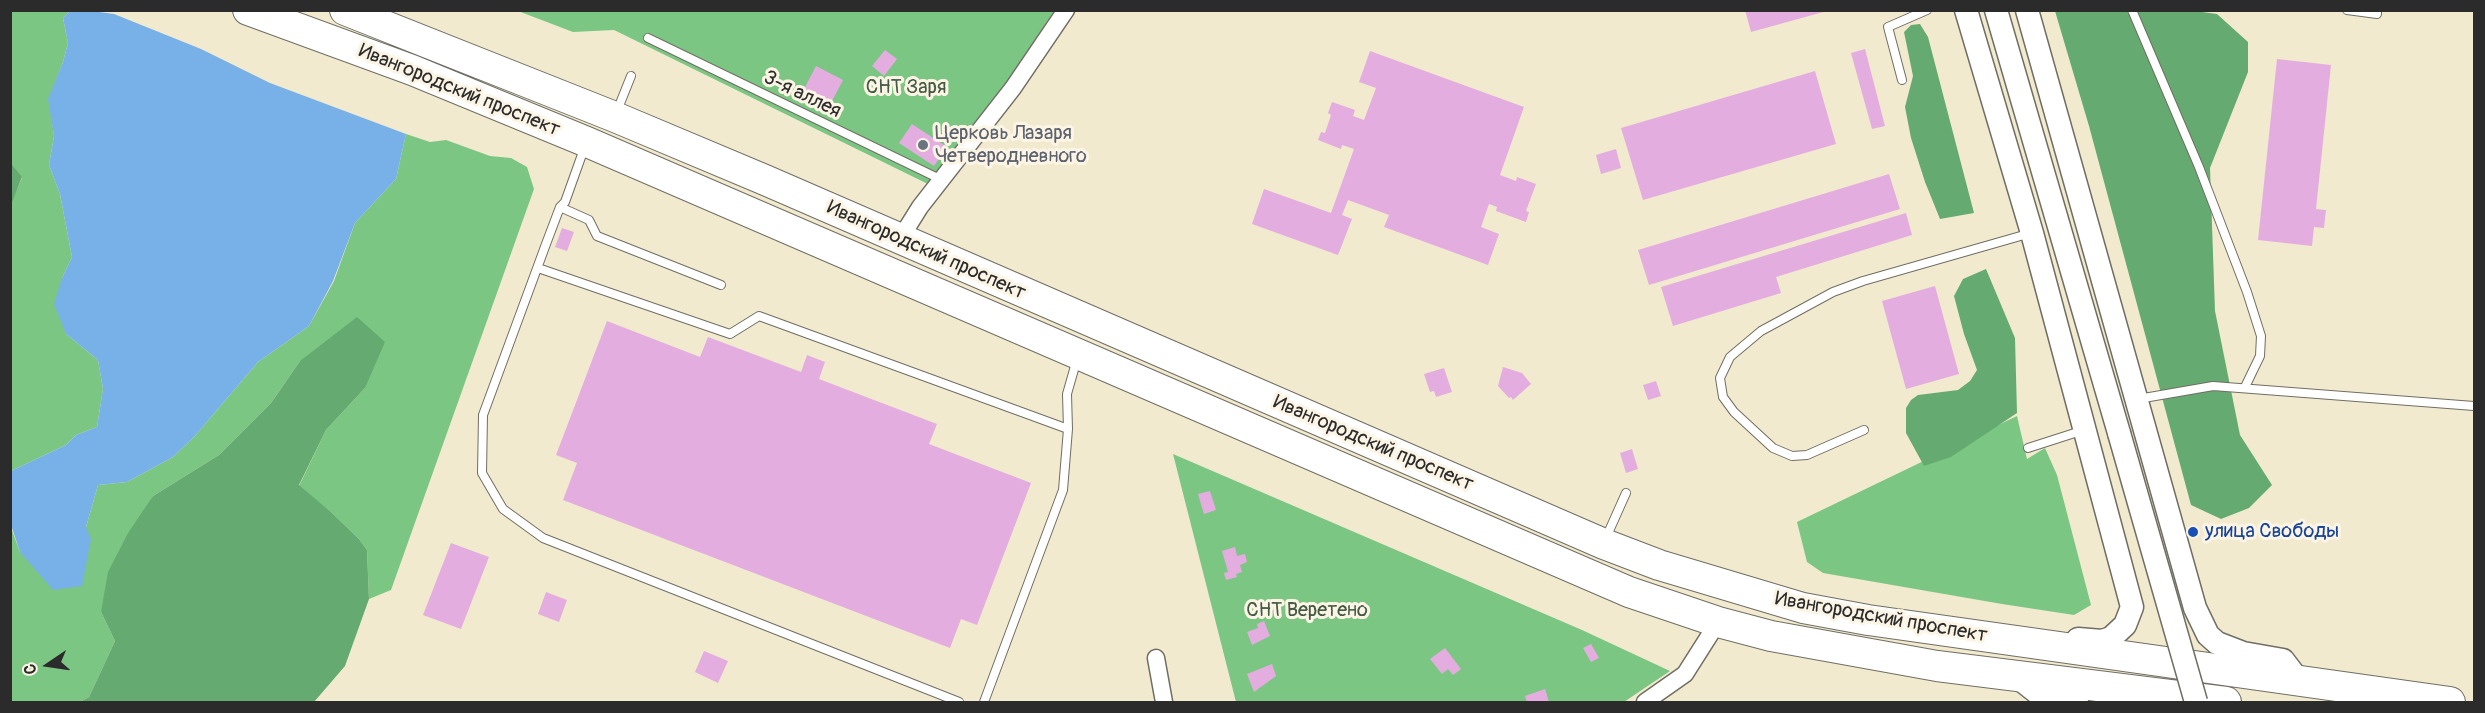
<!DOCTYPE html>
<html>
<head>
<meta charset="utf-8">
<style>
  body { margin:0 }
  #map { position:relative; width:2485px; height:713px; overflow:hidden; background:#f1eacf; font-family:Pangolin,sans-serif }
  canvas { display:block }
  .frame { position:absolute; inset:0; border:12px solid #2b2b2b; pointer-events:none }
  .north { position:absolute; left:18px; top:635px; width:60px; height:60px; -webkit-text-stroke:4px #fcf5e5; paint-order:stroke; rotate:257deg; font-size:16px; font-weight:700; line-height:24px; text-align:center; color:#2b2b2b }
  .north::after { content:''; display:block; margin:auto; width:21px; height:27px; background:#2b2b2b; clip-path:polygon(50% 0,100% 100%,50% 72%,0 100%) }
</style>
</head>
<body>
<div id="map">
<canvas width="2485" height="713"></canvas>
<div class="frame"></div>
<div class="north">С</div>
</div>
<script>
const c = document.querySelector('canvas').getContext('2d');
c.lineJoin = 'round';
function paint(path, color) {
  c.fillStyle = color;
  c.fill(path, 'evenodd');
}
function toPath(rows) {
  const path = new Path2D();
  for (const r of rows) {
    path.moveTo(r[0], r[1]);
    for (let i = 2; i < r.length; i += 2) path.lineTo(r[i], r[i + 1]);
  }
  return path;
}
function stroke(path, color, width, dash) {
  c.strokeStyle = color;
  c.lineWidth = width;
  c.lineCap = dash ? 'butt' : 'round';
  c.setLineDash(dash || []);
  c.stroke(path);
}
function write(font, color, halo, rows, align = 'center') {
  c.font = font + ' Pangolin,sans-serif';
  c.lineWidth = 6;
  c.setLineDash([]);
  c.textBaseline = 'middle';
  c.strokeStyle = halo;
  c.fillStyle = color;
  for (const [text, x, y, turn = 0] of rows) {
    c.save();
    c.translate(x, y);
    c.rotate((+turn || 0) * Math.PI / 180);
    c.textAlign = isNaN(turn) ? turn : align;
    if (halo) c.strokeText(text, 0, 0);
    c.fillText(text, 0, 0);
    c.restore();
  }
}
const green = toPath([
  [11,11,70,11,63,18,68,43,63,62,49,99,54,136,49,165,60,194,72,257,62,278,66,334,98,360,103,389,97,427,76,435,66,445,13,470,11,474,10,205,22,178,11,163],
  [518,11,1054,11,994,102,932,186,614,30,573,32],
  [406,134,430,142,446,140,490,156,511,158,527,167,534,189,391,590,369,599,367,550,359,539,330,511,299,486,326,430,365,388,300,361,271,403,219,455,153,496,101,612,115,641,89,697,80,702,11,702,10,525,20,552,86,527,98,485,127,482,173,457,194,437,258,362,309,326,334,281,355,223,396,179],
  [2017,416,2027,459,2045,448,2057,475,2091,605,2074,615,2002,604,1823,573,1807,562,1797,522],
  [1173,454,1582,630,1670,671,1624,702,1236,702]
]);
const forest = toPath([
  [2055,11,2195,11,2217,14,2248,42,2248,72,2210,168,2215,311,2240,435,2272,485,2249,508,2221,519,2191,505,2089,126],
  [1920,24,1928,37,1974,213,1940,219,1925,182,1911,138,1905,107,1913,76,1904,32,1911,25],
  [11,163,22,177,11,205],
  [1986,269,2015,338,2017,413,1951,457,1924,466,1906,433,1906,408,1911,400,1918,395,1958,390,1970,381,1977,370,1964,334,1954,296,1963,279],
  [357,317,385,342,365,388,326,430,299,485,330,511,359,539,367,550,369,599,345,666,314,702,80,702,89,697,115,641,101,612,108,572,128,533,153,496,219,455,271,403,300,361]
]);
const water = toPath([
  [70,11,92,11,114,14,201,49,270,83,406,134,396,179,355,223,333,281,309,326,258,362,194,437,173,457,127,482,98,485,86,527,91,539,82,586,53,590,20,552,11,525,10,474,13,470,66,445,76,435,97,427,103,389,98,360,66,334,54,304,62,278,72,257,60,194,49,165,54,136,48,99,63,62,68,43,63,18]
]);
const building = toPath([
  [1745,10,1827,10,1827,11,1751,32],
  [1865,49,1885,126,1872,129,1851,53],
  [885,50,897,59,884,76,872,66],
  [1370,51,1524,107,1500,175,1516,181,1517,177,1536,184,1526,211,1529,212,1526,222,1496,211,1497,207,1489,204,1481,227,1499,234,1488,265,1384,227,1389,215,1348,200,1342,215,1352,219,1338,255,1252,224,1264,189,1331,213,1354,149,1342,145,1341,149,1318,140,1321,132,1325,133,1331,115,1328,113,1332,102,1355,110,1353,116,1364,120,1376,88,1359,82],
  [2277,59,2331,65,2316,209,2326,210,2324,228,2314,227,2312,246,2258,240],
  [816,66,843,80,829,107,802,93],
  [1815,71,1836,144,1643,200,1621,128],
  [912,124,947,147,934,166,899,143],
  [1616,149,1621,168,1601,174,1596,155],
  [1889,174,1900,209,1649,285,1638,250],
  [1906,213,1912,235,1776,277,1781,293,1673,326,1661,287],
  [562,228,574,232,567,251,555,247],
  [1935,286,1959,374,1906,389,1882,301],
  [607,321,700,357,708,337,801,372,807,355,825,362,819,379,937,424,929,444,1031,483,977,625,961,619,950,648,563,500,577,463,556,455],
  [1503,367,1522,373,1531,384,1513,400,1511,397,1509,398,1498,386],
  [1444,368,1452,392,1436,397,1434,391,1430,392,1424,374],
  [1656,381,1661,396,1648,400,1643,385],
  [1632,449,1638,469,1626,473,1620,453],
  [1210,491,1216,510,1204,514,1198,494],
  [451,543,489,557,461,629,423,615],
  [1235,547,1237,556,1245,554,1247,562,1240,565,1242,572,1236,574,1237,577,1226,580,1224,573,1228,572,1222,551],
  [546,592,567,600,559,622,538,614],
  [1264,621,1270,636,1252,645,1247,632,1258,628,1257,624],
  [1591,644,1599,658,1591,662,1583,648],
  [1445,648,1461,669,1453,675,1448,669,1442,674,1430,659],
  [704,651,728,661,718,683,695,672],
  [1272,664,1276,676,1254,692,1247,674],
  [1545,689,1549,702,1527,702,1525,696]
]);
const lane = toPath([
  [2132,10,2199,167,2247,292,2261,336,2260,356,2245,387],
  [2347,10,2377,14,2377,10],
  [648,38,942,180],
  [1902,80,1888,27,1927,10],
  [617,111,631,76],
  [585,146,565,202,560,207,546,244,483,415,482,473,503,509,543,538,959,702],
  [560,207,589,220,597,236,721,285],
  [538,268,730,334,759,316,1068,429],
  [2138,399,2213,386,2474,406],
  [1864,430,1807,455,1792,456,1773,448,1734,412,1723,397,1720,378,1730,357,1761,331,1833,292,1863,281,2031,233],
  [2028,448,2084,430],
  [1605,540,1626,493],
  [984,702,1063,490,1068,429,1067,394,1077,359]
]);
const street = toPath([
  [900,239,920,207,1013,88,1066,10],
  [1156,658,1164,702],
  [1645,702,1685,674,1718,622]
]);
const secondary = toPath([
  [1966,10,2032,233,2132,607,2125,625,2111,638,2102,641,2078,639],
  [1996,10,2119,433],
  [2027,10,2195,608,2208,635,2217,643,2243,653,2283,660,2299,681],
  [2016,676,2039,694,2077,702]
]);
const highway = toPath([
  [248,10,412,70,587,142,1629,592,1718,622,1771,636,1937,666,2226,702],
  [345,10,615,117,765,180,1604,544,1659,565,1803,608,1868,620,2450,702]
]);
const secondaryBridge = toPath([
  [2119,433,2196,702]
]);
const markers = [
  [923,145,6,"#6b7280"],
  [2193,532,6,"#1a4fb4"]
];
const parkNames = [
  ["СНТ Заря",906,88],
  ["СНТ Веретено",1307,611]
];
const streetNames = [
  ["Ивангородский проспект",459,91,22],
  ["3-я аллея",802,95,26],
  ["Ивангородский проспект",926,251,24],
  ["Ивангородский проспект",1373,444,23],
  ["Ивангородский проспект",1881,618,10]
];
const worshipNames = [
  ["Церковь Лазаря",935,134],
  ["Четверодневного",935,157]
];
const transitNames = [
  ["улица Свободы",2205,532]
];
paint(green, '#7cc683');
paint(forest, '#65ab71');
paint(water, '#78b0e8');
paint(building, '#e4ade0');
stroke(lane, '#706e64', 10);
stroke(street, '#706e64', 19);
stroke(secondary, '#706e64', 25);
stroke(highway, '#706e64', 32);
stroke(lane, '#fff', 8);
stroke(street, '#fff', 16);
stroke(secondary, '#fff', 22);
stroke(highway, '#fff', 30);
stroke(secondaryBridge, '#706e64', 25, []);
stroke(secondaryBridge, '#fff', 22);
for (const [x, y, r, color] of markers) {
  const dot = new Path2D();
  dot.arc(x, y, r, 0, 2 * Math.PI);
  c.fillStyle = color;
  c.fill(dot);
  stroke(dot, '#fcf5e5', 2);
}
write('20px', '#435a45', '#fcf5e5', parkNames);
write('20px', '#2b2b2b', '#fcf5e5', streetNames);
write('20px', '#5b616d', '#fcf5e5', worshipNames, 'left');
write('20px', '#164399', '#fcf5e5', transitNames, 'left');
</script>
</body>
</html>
